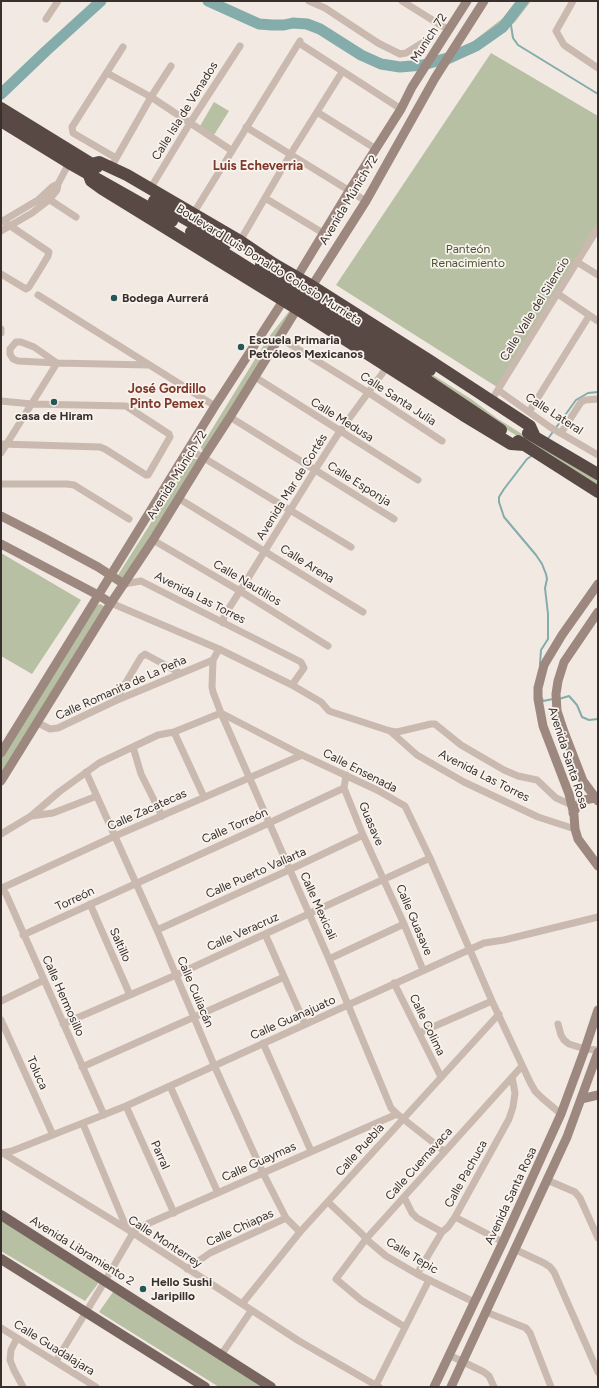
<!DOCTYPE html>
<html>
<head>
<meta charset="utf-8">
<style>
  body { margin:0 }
  #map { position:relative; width:599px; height:1388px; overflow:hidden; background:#f2e9e2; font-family:Figtree,sans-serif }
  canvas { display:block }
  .frame { position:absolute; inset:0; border:2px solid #392f2c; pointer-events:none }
</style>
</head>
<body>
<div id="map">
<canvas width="599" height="1388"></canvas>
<div class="frame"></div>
</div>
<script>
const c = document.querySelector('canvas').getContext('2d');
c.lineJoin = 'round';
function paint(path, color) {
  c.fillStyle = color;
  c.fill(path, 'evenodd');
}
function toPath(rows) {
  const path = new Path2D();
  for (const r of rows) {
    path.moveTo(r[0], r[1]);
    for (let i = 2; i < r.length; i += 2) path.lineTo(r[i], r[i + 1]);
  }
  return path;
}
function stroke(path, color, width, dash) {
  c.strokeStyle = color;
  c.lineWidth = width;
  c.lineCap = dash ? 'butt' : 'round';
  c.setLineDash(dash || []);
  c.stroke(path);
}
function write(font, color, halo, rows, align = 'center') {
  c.font = font + ' Figtree,sans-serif';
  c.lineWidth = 3.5;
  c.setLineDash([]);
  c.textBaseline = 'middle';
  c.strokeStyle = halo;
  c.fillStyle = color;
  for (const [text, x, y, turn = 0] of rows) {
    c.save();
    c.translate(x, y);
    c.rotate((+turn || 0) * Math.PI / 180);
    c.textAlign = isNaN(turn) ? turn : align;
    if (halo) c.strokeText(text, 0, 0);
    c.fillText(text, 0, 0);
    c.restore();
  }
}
const green = toPath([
  [516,1,531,1,515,22,498,37,473,53,448,65,423,65,446,53,471,43,503,18],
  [491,53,598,116,598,225,497,387,336,285],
  [214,102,229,111,214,135,200,126],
  [294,308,205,453,202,450,201,447,268,338,291,309],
  [400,362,425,370,471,399,498,419,598,481,598,485,547,455],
  [193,459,198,459,125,580,118,575,190,461],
  [1,553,81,600,32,674,1,656],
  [100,604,104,606,104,608,1,779,1,758,97,605],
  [1,1219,100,1281,85,1301,1,1251],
  [113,1292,178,1330,267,1387,219,1387,99,1312]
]);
const stream = toPath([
  [510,19,513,38,518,45,598,94],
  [547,440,576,400,588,393,598,392],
  [533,455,527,459,504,489,499,497,499,502,504,517,536,555,542,564,546,574,547,579,545,588,548,614,548,639,541,650,540,664],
  [542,698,543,701,553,699],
  [559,699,569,696,577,705,582,717,589,720,598,719]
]);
const river = toPath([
  [208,1,259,24,272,25,284,25,293,23,307,24,320,29,361,55,381,64,400,67,423,65,451,57,476,46,503,27,523,1],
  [1,94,46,51,101,1]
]);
const street = toPath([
  [309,1,325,8,378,43,400,54,406,53,422,43],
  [402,1,442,26,450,29],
  [573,1,556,31,564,45,598,68],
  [46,19,58,1],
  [299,43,401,109],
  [107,73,151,97,231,150],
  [317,112,376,149],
  [246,127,366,201],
  [116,158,73,133,72,127,123,47],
  [114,162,151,97,171,66],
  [150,189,190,123,240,46],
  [47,198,76,217],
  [265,198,323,233],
  [193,214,300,41],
  [1,222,38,200,52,187,58,184,69,163],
  [1,231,32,213,49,200,57,190,58,184],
  [240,241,290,155,342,72],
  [577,262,598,275],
  [1,274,26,289,29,287,39,271,48,256,49,252,3,221],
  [558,294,598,321],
  [38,295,215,406],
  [1,329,1,333],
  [280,338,369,393,442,441],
  [255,377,418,480],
  [498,390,550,427,598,455],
  [1,401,32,404,126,406,169,434,170,437,148,475,146,475,105,449,100,447,1,444],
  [491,401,598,228],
  [529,412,589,316],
  [230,417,394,519],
  [561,433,581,402,585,400,598,399],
  [189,449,351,547],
  [1,453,57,363,34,347,21,342,16,342,10,349,10,354,13,359,18,361,57,363,148,365],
  [1,484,67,484,74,485,129,519],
  [178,498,363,612],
  [153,540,240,591,328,646],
  [124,584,141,581,301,662,304,668,292,685],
  [111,603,219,649,292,685,321,702,329,711,335,713,390,731,397,732,431,724,435,724,461,745,504,770,518,776,537,780,556,798,572,805],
  [223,623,224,616,240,591,315,470,340,431,387,367],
  [219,649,213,660,212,687,213,692,221,713,329,959,391,1108,397,1114,444,1151],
  [115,701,141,657,144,655,145,654,180,673],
  [38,723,50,729,58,728,115,701,213,660],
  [390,731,417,755,464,782,538,817,575,829],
  [174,732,204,797],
  [133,747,141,774,162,816],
  [86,772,157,930,214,1065,263,1173,286,1218],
  [346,775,344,788,363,835,404,924,423,970],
  [31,816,53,813,97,796],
  [1,834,31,816,59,792,99,763,158,735,174,732,221,713,302,755,377,790,405,806,430,858,492,1001,530,1082,535,1091,542,1098,561,1114],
  [1,887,6,894,104,1115],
  [2,888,115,836,302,755],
  [90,904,130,995],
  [157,930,289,870,363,835],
  [265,934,305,1024],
  [23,935,269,823,344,788],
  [329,959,404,924],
  [394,983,441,1077],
  [1,1001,44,980],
  [1,1020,53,1135],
  [63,1024,176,975,430,858],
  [558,1024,561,1035,564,1040,569,1044,585,1049,598,1050],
  [419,1033,492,1001],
  [263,1043,311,1151],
  [82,1067,284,977],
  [170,1086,218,1193],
  [126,1106,174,1213],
  [83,1124,127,1229],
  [1,1152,127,1229,299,1341,379,1387],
  [1,1153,12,1151,126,1106,484,943,504,940,598,917],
  [547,1180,575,1192,580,1198,598,1238],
  [404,1197,412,1213,417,1218,442,1232],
  [328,1202,363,1235,366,1239,386,1256,417,1274,474,1302],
  [455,1217,503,1242],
  [514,1249,544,1263,550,1267,554,1272,598,1372],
  [187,1269,210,1253,286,1218,300,1232],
  [417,1274,442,1232,448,1227,455,1217,509,1119,513,1107,515,1093,512,1077],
  [242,1304,300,1232,499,1014],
  [486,1312,526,1328,530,1333,551,1387],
  [405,1327,361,1300,336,1279,366,1239,522,1066],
  [1,1328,96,1387],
  [17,1338,11,1350,10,1360,14,1370,23,1387],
  [221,1355,251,1311],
  [449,1355,484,1372,489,1376,494,1387],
  [56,1361,105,1281,133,1233,138,1228,397,1114],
  [376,1385,429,1280]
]);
const secondary = toPath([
  [297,277,349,191,401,109,412,87,467,1],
  [312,286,366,201,435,78,484,1],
  [1,516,46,539,98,567,124,584],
  [1,544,98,595,111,603],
  [598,584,562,635,544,665,538,688,538,699,543,726,569,794,574,815,575,829,578,839,598,866],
  [598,612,564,662,558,681,556,694,557,711,564,732,583,781,598,801],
  [1,753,215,406,283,301],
  [1,781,111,603,153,540,204,457,230,417,297,309],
  [573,813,579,804,584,800,595,798],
  [581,1099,598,1095],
  [434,1387,503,1242,561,1114,585,1049,598,1010],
  [451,1387,567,1137,598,1052]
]);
const primary = toPath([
  [1,1215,271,1387],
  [1,1259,205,1387]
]);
const highway = toPath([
  [1,108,97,167],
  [1,121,69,163,172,221],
  [91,164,99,162,127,175,240,241,274,264,312,286,429,360,530,426,535,437],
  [88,173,91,181,102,189,297,309,463,415,511,444,524,445],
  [154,201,196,225],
  [425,379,501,430],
  [528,433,598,474],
  [518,441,598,492]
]);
const highwayBridge = toPath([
  [196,225,226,244],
  [191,232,425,379],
  [261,265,430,370]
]);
const markers = [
  [114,298,4,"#255756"],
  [241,347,4,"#255756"],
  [54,402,4,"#255756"],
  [143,1289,4,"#255756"]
];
const streetNames = [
  ["Munich 72",429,38,-57],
  ["Calle Isla de Venados",185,111,-58],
  ["Avenida Múnich 72",349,200,-59],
  ["Boulevard Luis Donaldo Colosio Murrieta",269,265,32],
  ["Calle Valle del Silencio",535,309,-58],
  ["Calle Santa Julia",398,399,33],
  ["Calle Lateral",554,414,33],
  ["Calle Medusa",342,420,32],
  ["Avenida Múnich 72",177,475,-58],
  ["Calle Esponja",359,484,32],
  ["Avenida Mar de Cortés",292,487,-58],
  ["Calle Arena",307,564,32],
  ["Calle Nautilios",247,583,31],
  ["Avenida Las Torres",200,598,27],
  ["Calle Romanita de La Peña",121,688,-24],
  ["Avenida Santa Rosa",568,758,72],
  ["Calle Ensenada",360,771,27],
  ["Avenida Las Torres",484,776,27],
  ["Calle Zacatecas",147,810,-24],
  ["Guasave",371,824,67],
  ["Calle Torreón",235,826,-24],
  ["Calle Puerto Vallarta",256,873,-24],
  ["Torreón",75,899,-25],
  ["Calle Mexicali",318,906,66],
  ["Calle Guasave",414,920,67],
  ["Calle Veracruz",243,932,-24],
  ["Saltillo",120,945,66],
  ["Calle Culiacán",195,992,67],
  ["Calle Hermosillo",63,996,66],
  ["Calle Guanajuato",293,1018,-24],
  ["Calle Colima",427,1025,64],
  ["Toluca",37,1073,66],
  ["Calle Puebla",360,1150,-48],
  ["Parral",160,1155,66],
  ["Calle Guaymas",259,1162,-24],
  ["Calle Cuernavaca",419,1164,-48],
  ["Calle Pachuca",466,1174,-61],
  ["Avenida Santa Rosa",511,1196,-65],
  ["Calle Chiapas",240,1228,-25],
  ["Calle Monterrey",165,1242,33],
  ["Avenida Libramiento 2",82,1251,32],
  ["Calle Tepic",412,1256,31],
  ["Calle Guadalajara",54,1348,32]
];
const parkNames = [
  ["Panteón",468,249],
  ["Renacimiento",468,263]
];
const poiNames = [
  ["Bodega Aurrerá",122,298],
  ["Escuela Primaria",249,340],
  ["Petróleos Mexicanos",249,354],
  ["casa de Hiram",54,416,"center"],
  ["Hello Sushi",151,1282],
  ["Jaripillo",151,1296]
];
const neighbourhoodNames = [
  ["Luis Echeverria",258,166],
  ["José Gordillo",167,389],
  ["Pinto Pemex",167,404]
];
paint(green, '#b8c0a3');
stroke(stream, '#83acab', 2);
stroke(river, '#83acab', 11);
stroke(street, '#c9b9af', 7);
stroke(secondary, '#9d8880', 9);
stroke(primary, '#79655f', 10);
stroke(highway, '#594944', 12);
stroke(highwayBridge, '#594944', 12);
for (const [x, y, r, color] of markers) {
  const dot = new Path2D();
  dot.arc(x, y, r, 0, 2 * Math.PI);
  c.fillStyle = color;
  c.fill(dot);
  stroke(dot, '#f9f3ee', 1.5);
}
write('12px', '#392f2c', '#f9f3ee', streetNames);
write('12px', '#4b5532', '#f9f3ee', parkNames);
write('bold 12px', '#392f2c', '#f9f3ee', poiNames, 'left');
write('bold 13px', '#803a2d', '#f9f3ee', neighbourhoodNames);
</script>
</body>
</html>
